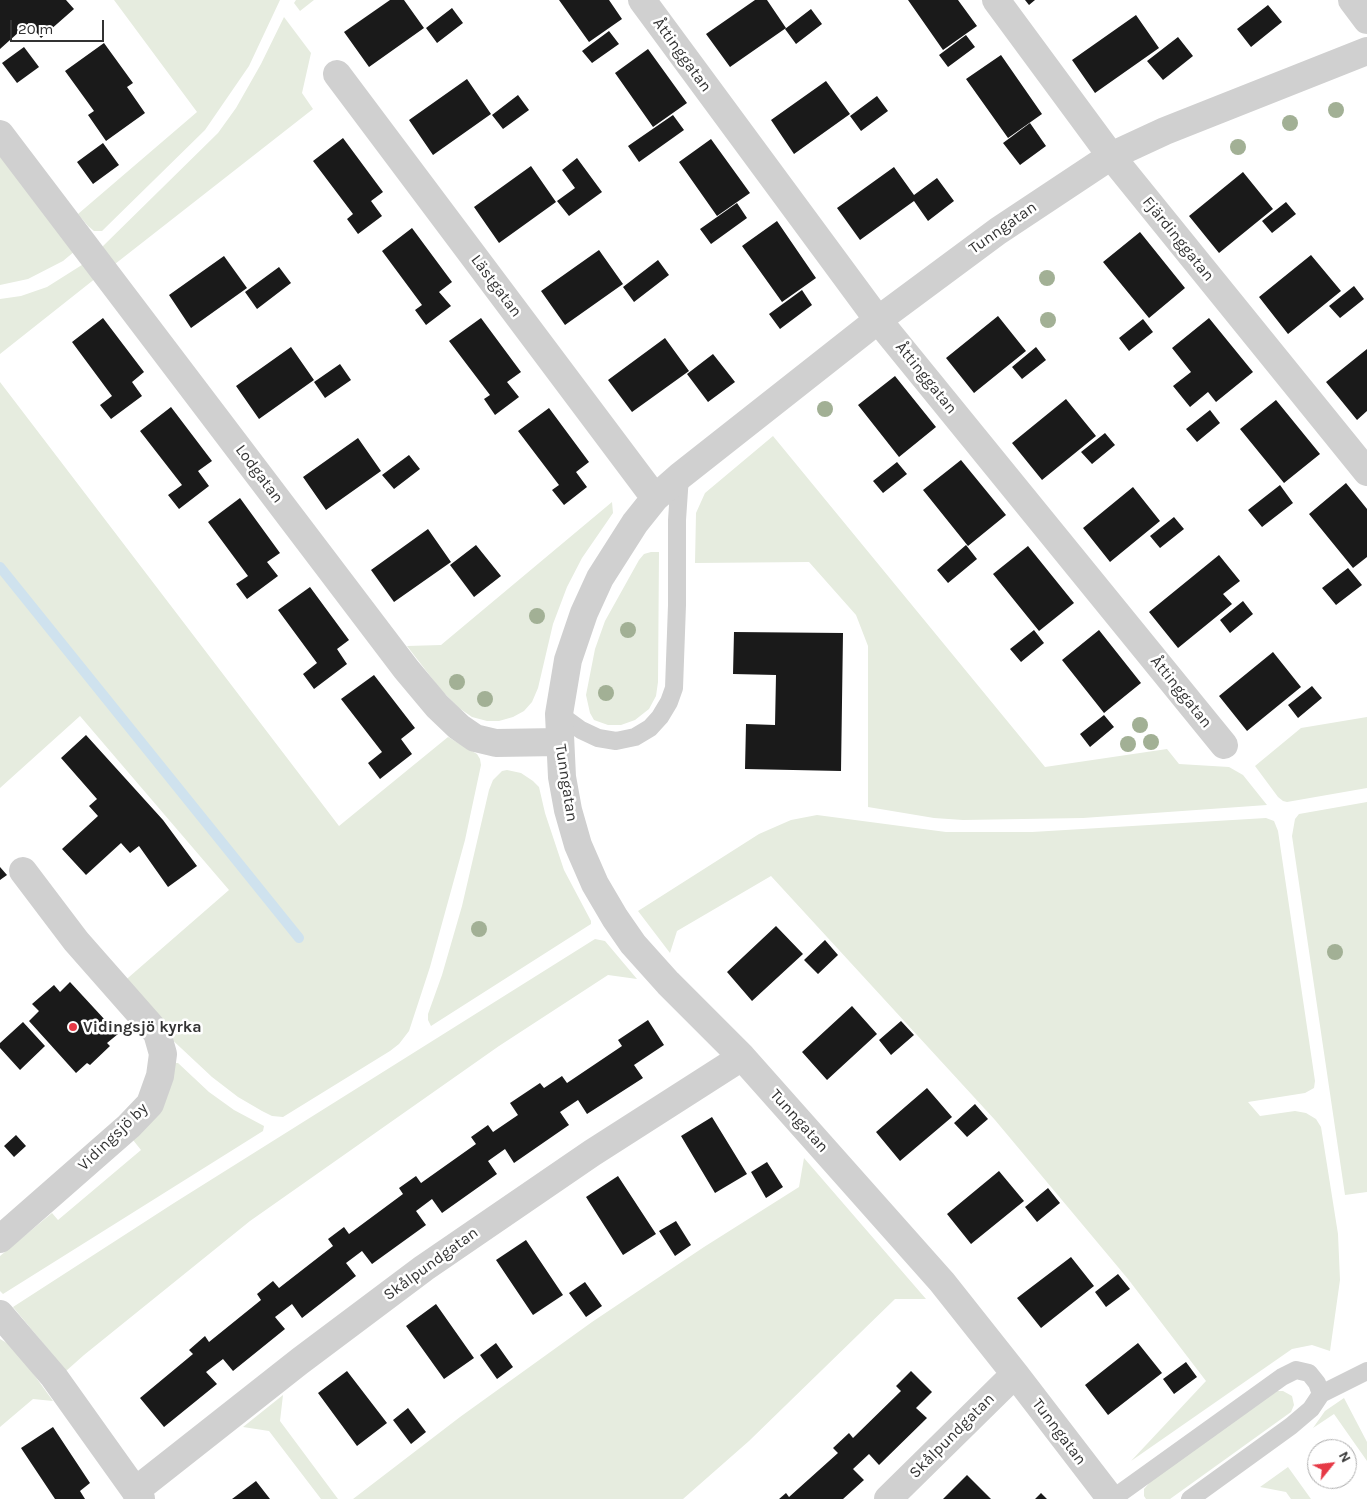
<!DOCTYPE html>
<html>
<head>
<meta charset="utf-8">
<style>
  body { margin:0 }
  #map { position:relative; width:1367px; height:1499px; overflow:hidden; background:#fff; font-family:Karla,sans-serif }
  canvas { display:block }
  .north { position:absolute; left:1307px; top:1439px; width:50px; height:50px; box-sizing:border-box; background:#fff; border:1px solid #adadad; border-radius:50%; rotate:61deg; font-size:14px; font-weight:700; line-height:20px; text-align:center; color:#333 }
  .north::after { content:''; display:block; margin:auto; width:18px; height:22px; background:#e63946; clip-path:polygon(50% 0,100% 100%,50% 72%,0 100%) }
  .scale { position:absolute; left:10px; top:20px; width:94px; height:22px; box-sizing:border-box; border:2px solid #333; border-top:0; padding-left:6px; font-size:15px; line-height:18px; white-space:nowrap; color:#333; -webkit-text-stroke:4px #fff; paint-order:stroke }
</style>
</head>
<body>
<div id="map">
<canvas width="1367" height="1499"></canvas>
<div class="north">N</div>
<div class="scale">20 m</div>
</div>
<script>
const c = document.querySelector('canvas').getContext('2d');
c.lineJoin = 'round';
function paint(path, color) {
  c.fillStyle = color;
  c.fill(path, 'evenodd');
}
function toPath(rows) {
  const path = new Path2D();
  for (const r of rows) {
    path.moveTo(r[0], r[1]);
    for (let i = 2; i < r.length; i += 2) path.lineTo(r[i], r[i + 1]);
  }
  return path;
}
function stroke(path, color, width, dash) {
  c.strokeStyle = color;
  c.lineWidth = width;
  c.lineCap = dash ? 'butt' : 'round';
  c.setLineDash(dash || []);
  c.stroke(path);
}
function write(font, color, halo, rows, align = 'center') {
  c.font = font + ' Karla,sans-serif';
  c.lineWidth = 5;
  c.setLineDash([]);
  c.textBaseline = 'middle';
  c.strokeStyle = halo;
  c.fillStyle = color;
  for (const [text, x, y, turn = 0] of rows) {
    c.save();
    c.translate(x, y);
    c.rotate((+turn || 0) * Math.PI / 180);
    c.textAlign = isNaN(turn) ? turn : align;
    if (halo) c.strokeText(text, 0, 0);
    c.fillText(text, 0, 0);
    c.restore();
  }
}
const green = toPath([
  [114,0,280,0,249,66,205,130,102,231,94,231,88,226,78,214,197,112],
  [296,0,314,0,300,11,294,3],
  [284,17,311,53,302,93,313,109,115,264,102,247,218,133,236,108,261,64],
  [0,151,75,251,63,261,28,279,0,285],
  [85,263,96,278,0,354,0,299,21,296,47,287],
  [0,382,339,826,448,737,477,754,480,759,481,765,465,840,430,967,409,1031,399,1044,390,1051,283,1117,272,1116,262,1111,238,1097,212,1077,166,1034,121,984,229,890,80,716,0,788],
  [773,436,1045,767,1167,749,1179,764,1229,767,1243,775,1267,805,1083,818,963,820,934,818,868,807,868,646,856,615,809,562,695,563,696,513,705,493],
  [612,502,613,513,582,558,567,587,553,624,538,688,532,702,524,711,513,717,499,721,487,721,472,717,459,708,441,690,407,646,441,645],
  [651,552,659,552,658,682,656,696,649,709,635,720,621,725,608,725,594,720,590,713,586,695,595,649,605,621,639,560,644,554],
  [1367,717,1367,788,1287,802,1283,801,1278,797,1255,766,1301,728],
  [507,770,521,773,533,781,539,787,545,813,564,870,591,921,591,924,431,1026,428,1020,428,1014,442,975,462,906,489,790,493,780,502,771],
  [1367,802,1367,1192,1345,1195,1292,836,1295,819,1299,814],
  [817,815,946,832,1032,832,1266,818,1274,821,1278,831,1315,1081,1314,1088,1305,1093,1248,1102,1260,1116,1295,1111,1306,1113,1316,1119,1321,1127,1338,1234,1340,1280,1330,1351,1312,1345,1292,1349,1131,1461,1206,1381,1128,1279,995,1120,771,876,677,931,670,953,638,911,759,834,791,820],
  [595,939,605,941,637,979,608,975,499,1046,250,1221,84,1355,66,1371,13,1307,174,1203],
  [175,1063,178,1063,209,1092,234,1110,264,1126,263,1131,3,1294,0,1291,0,1256,52,1213,58,1220,141,1150,129,1135],
  [804,1158,926,1299,895,1299,749,1441,683,1499,353,1499,460,1417,592,1322,704,1247,799,1187],
  [0,1339,14,1347,53,1401,33,1399,0,1427],
  [1277,1391,1283,1391,1292,1396,1294,1405,1291,1412,1170,1499,1146,1499,1144,1496,1144,1489,1151,1481],
  [283,1395,280,1421,338,1499,321,1499,269,1431,243,1427],
  [1344,1398,1367,1442,1367,1461,1334,1414,1313,1428,1325,1411],
  [1288,1467,1311,1499,1291,1499,1286,1492,1260,1487]
]);
const stream = toPath([
  [0,567,299,938]
]);
const building = toPath([
  [0,0,66,0,74,9,41,38,29,23,0,49],
  [390,0,404,0,424,28,369,67,344,32],
  [559,0,609,0,622,19,589,42],
  [755,0,767,0,786,28,730,67,706,34],
  [908,0,958,0,977,26,943,50],
  [1025,0,1035,0,1029,5],
  [1268,5,1282,22,1251,47,1237,29],
  [452,8,463,23,437,43,426,28],
  [811,9,822,24,796,44,785,29],
  [1136,15,1159,48,1095,93,1072,60],
  [609,31,619,44,592,63,582,51],
  [966,35,975,47,948,67,939,55],
  [1178,37,1193,56,1163,80,1147,61],
  [104,43,133,83,127,87,145,113,106,141,88,115,94,111,65,71],
  [24,47,39,67,17,83,2,63],
  [648,49,687,103,653,127,615,73],
  [1001,55,1042,114,1008,138,966,79],
  [467,79,491,114,433,155,409,120],
  [826,81,850,114,794,154,771,120],
  [518,95,529,110,503,129,492,115],
  [877,96,888,111,861,131,850,116],
  [673,115,684,130,639,162,628,146],
  [1030,123,1046,146,1020,165,1003,143],
  [343,138,383,192,371,201,382,216,358,234,347,219,353,214,313,161],
  [711,139,750,193,717,216,679,162],
  [103,143,119,165,93,184,77,162],
  [577,158,602,192,569,216,557,201,575,188,562,170],
  [531,166,556,202,499,243,474,207],
  [894,167,914,195,937,178,954,201,928,221,914,201,860,240,837,208],
  [1243,172,1273,209,1219,253,1189,216],
  [1286,202,1296,214,1272,233,1262,221],
  [737,203,747,218,711,244,700,229],
  [777,221,816,278,782,302,742,246],
  [412,228,452,282,439,292,451,306,426,325,415,310,422,305,382,251],
  [1140,232,1185,288,1149,318,1103,262],
  [599,250,623,284,565,325,541,291],
  [1311,255,1341,291,1288,334,1259,297],
  [224,256,247,288,191,328,169,295],
  [658,260,669,275,634,302,623,287],
  [279,267,291,283,257,309,245,292],
  [1354,286,1364,299,1340,318,1329,306],
  [802,290,812,305,780,329,769,314],
  [998,316,1026,351,974,393,946,358],
  [103,318,144,372,132,382,142,396,111,419,100,405,112,396,72,342],
  [481,318,521,372,507,382,519,397,495,415,484,399,490,395,449,341],
  [1209,318,1253,372,1216,402,1208,392,1190,407,1173,386,1191,372,1172,348],
  [1143,319,1153,332,1129,351,1119,338],
  [665,338,689,371,632,412,608,380],
  [291,347,314,380,259,419,236,386],
  [1036,347,1046,360,1022,379,1012,367],
  [1367,349,1367,411,1357,420,1326,382],
  [713,354,735,382,708,402,687,374],
  [340,364,351,380,325,398,314,382],
  [895,376,936,427,899,457,858,405],
  [1066,399,1096,436,1042,480,1012,443],
  [1276,400,1320,454,1284,483,1240,429],
  [171,407,212,461,198,471,209,486,179,509,168,495,182,485,140,431],
  [549,408,589,462,576,472,587,487,564,505,552,490,559,485,518,431],
  [1210,410,1220,423,1197,442,1186,429],
  [1105,433,1115,445,1092,464,1081,452],
  [358,438,381,471,326,510,303,477],
  [409,455,420,469,394,489,382,475],
  [961,460,1006,515,968,546,923,490],
  [897,462,907,474,883,493,873,481],
  [1346,483,1367,509,1367,557,1353,568,1309,514],
  [1280,485,1293,503,1262,527,1248,510],
  [1133,487,1160,521,1110,562,1083,528],
  [240,498,280,553,267,562,278,576,247,599,236,584,248,576,208,522],
  [1174,517,1184,529,1160,548,1150,536],
  [428,529,451,562,394,602,371,570],
  [476,545,501,576,474,597,450,565],
  [966,545,977,559,948,583,937,570],
  [1028,546,1074,603,1039,631,993,574],
  [1219,555,1240,581,1223,594,1232,604,1178,648,1149,612],
  [1348,568,1362,585,1336,605,1322,588],
  [310,587,349,640,337,649,347,664,314,689,303,674,317,663,278,610],
  [1243,601,1253,614,1230,633,1220,620],
  [1034,630,1044,643,1021,662,1010,649],
  [1099,630,1141,683,1104,713,1062,660],
  [734,632,843,633,841,771,745,769,746,724,775,725,776,675,733,674],
  [1273,652,1301,687,1247,731,1219,696],
  [374,675,415,728,401,739,412,754,380,779,368,763,382,752,341,699],
  [1312,686,1322,698,1298,718,1288,705],
  [1104,715,1114,727,1090,747,1080,734],
  [86,735,163,820,197,866,168,887,139,846,130,853,121,843,86,875,62,849,98,816,89,806,97,799,61,758],
  [0,867,7,875,0,880],
  [776,926,803,954,752,1001,727,972],
  [825,940,838,955,818,974,804,960],
  [70,982,118,1034,107,1043,110,1046,90,1065,87,1063,76,1073,29,1021,39,1011,32,1004,54,985,60,992],
  [852,1006,877,1034,827,1080,802,1052],
  [648,1020,664,1045,634,1065,643,1078,587,1114,578,1100,560,1112,569,1125,514,1163,505,1149,488,1161,497,1174,442,1213,432,1199,416,1211,426,1225,372,1264,362,1251,346,1263,356,1276,302,1318,292,1304,275,1317,285,1329,233,1371,223,1359,206,1372,217,1384,164,1427,140,1398,193,1354,189,1350,205,1336,209,1342,261,1300,257,1294,273,1281,279,1288,333,1246,328,1239,344,1227,349,1234,403,1194,399,1188,416,1176,421,1183,476,1144,471,1137,488,1125,493,1132,518,1115,510,1103,540,1083,544,1088,562,1076,567,1083,622,1046,618,1040],
  [901,1021,914,1035,891,1055,879,1040],
  [23,1022,45,1046,20,1070,0,1048,0,1043],
  [927,1088,952,1117,900,1161,876,1132],
  [975,1104,988,1119,967,1137,954,1123],
  [712,1117,747,1174,715,1193,681,1136],
  [16,1135,26,1146,14,1157,4,1146],
  [767,1162,783,1187,766,1198,751,1172],
  [999,1171,1024,1201,971,1244,947,1214],
  [618,1176,656,1234,623,1255,586,1197],
  [1048,1188,1060,1203,1037,1222,1025,1207],
  [676,1221,691,1245,675,1256,659,1231],
  [526,1240,563,1295,533,1315,496,1260],
  [1071,1257,1094,1286,1041,1328,1017,1298],
  [1118,1274,1130,1289,1106,1307,1095,1292],
  [585,1282,602,1306,586,1317,569,1293],
  [436,1304,474,1358,444,1379,406,1326],
  [496,1343,513,1367,497,1379,480,1355],
  [1138,1343,1162,1373,1108,1415,1085,1385],
  [1186,1362,1197,1377,1174,1394,1163,1379],
  [347,1371,387,1423,357,1446,318,1393],
  [911,1371,932,1392,916,1408,927,1418,879,1465,869,1454,853,1469,864,1480,843,1499,779,1499,786,1493,789,1497,838,1453,833,1448,849,1433,853,1438,901,1391,896,1386],
  [408,1408,426,1432,411,1444,393,1420],
  [53,1427,90,1483,80,1491,85,1499,55,1499,21,1448],
  [967,1475,991,1499,943,1499],
  [256,1481,270,1499,232,1499],
  [1041,1493,1047,1499,1035,1499]
]);
const service = toPath([
  [559,714,581,730,598,738,616,741,635,737,650,728,660,717,669,702,674,688,677,605,677,520,680,476],
  [1321,1394,1367,1371],
  [1112,1499,1282,1377,1296,1370,1309,1373,1317,1383,1321,1394,1311,1409,1291,1426,1190,1499]
]);
const minor = toPath([
  [642,0,878,320,1224,745],
  [996,0,1111,156,1367,472],
  [1352,0,1367,20],
  [337,74,655,498],
  [0,134,406,669,437,706,459,727,475,738,496,743,559,742],
  [0,1239,129,1126,150,1104,160,1076,163,1054,157,1033,76,941,23,871],
  [0,1314,54,1377,141,1499],
  [135,1491,300,1361,424,1268,592,1153,742,1057],
  [888,1499,1015,1374],
  [1111,1499,1015,1374,942,1282,742,1057,668,983,633,944,615,918,595,884,578,845,568,810,562,777,559,714,568,660,584,613,600,578,635,523,655,498,680,476,878,320,998,231,1111,156,1165,131,1367,51]
]);
const trees = [
  [1336,110],
  [1290,123],
  [1238,147],
  [1047,278],
  [1048,320],
  [825,409],
  [537,616],
  [628,630],
  [457,682],
  [606,693],
  [485,699],
  [1140,725],
  [1151,742],
  [1128,744],
  [479,929],
  [1335,952]
];
const markers = [
  [73,1027,5,"#e63946"]
];
const streetNames = [
  ["Åttinggatan",682,55,54],
  ["Tunngatan",1003,228,-35],
  ["Fjärdinggatan",1178,239,51],
  ["Lästgatan",496,286,53],
  ["Åttinggatan",926,378,51],
  ["Lodgatan",259,474,53],
  ["Åttinggatan",1181,692,51],
  ["Tunngatan",566,783,81],
  ["Tunngatan",799,1121,48],
  ["Vidingsjö by",113,1137,-44],
  ["Skålpundgatan",431,1264,-36],
  ["Tunngatan",1059,1432,53],
  ["Skålpundgatan",952,1436,-45]
];
const poiNames = [
  ["Vidingsjö kyrka",83,1027]
];
paint(green, '#e6ecdf');
stroke(stream, '#cfe2ee', 10);
paint(building, '#1a1a1a');
stroke(service, '#d0d0d0', 18);
stroke(minor, '#d0d0d0', 28);
c.fillStyle = '#a2b095';
for (const [x, y] of trees) {
  c.beginPath();
  c.arc(x, y, 8, 0, 2 * Math.PI);
  c.fill();
}
for (const [x, y, r, color] of markers) {
  const dot = new Path2D();
  dot.arc(x, y, r, 0, 2 * Math.PI);
  c.fillStyle = color;
  c.fill(dot);
  stroke(dot, '#fff', 2);
}
write('16px', '#333', '#fff', streetNames);
write('bold 16px', '#333', '#fff', poiNames, 'left');
</script>
</body>
</html>
